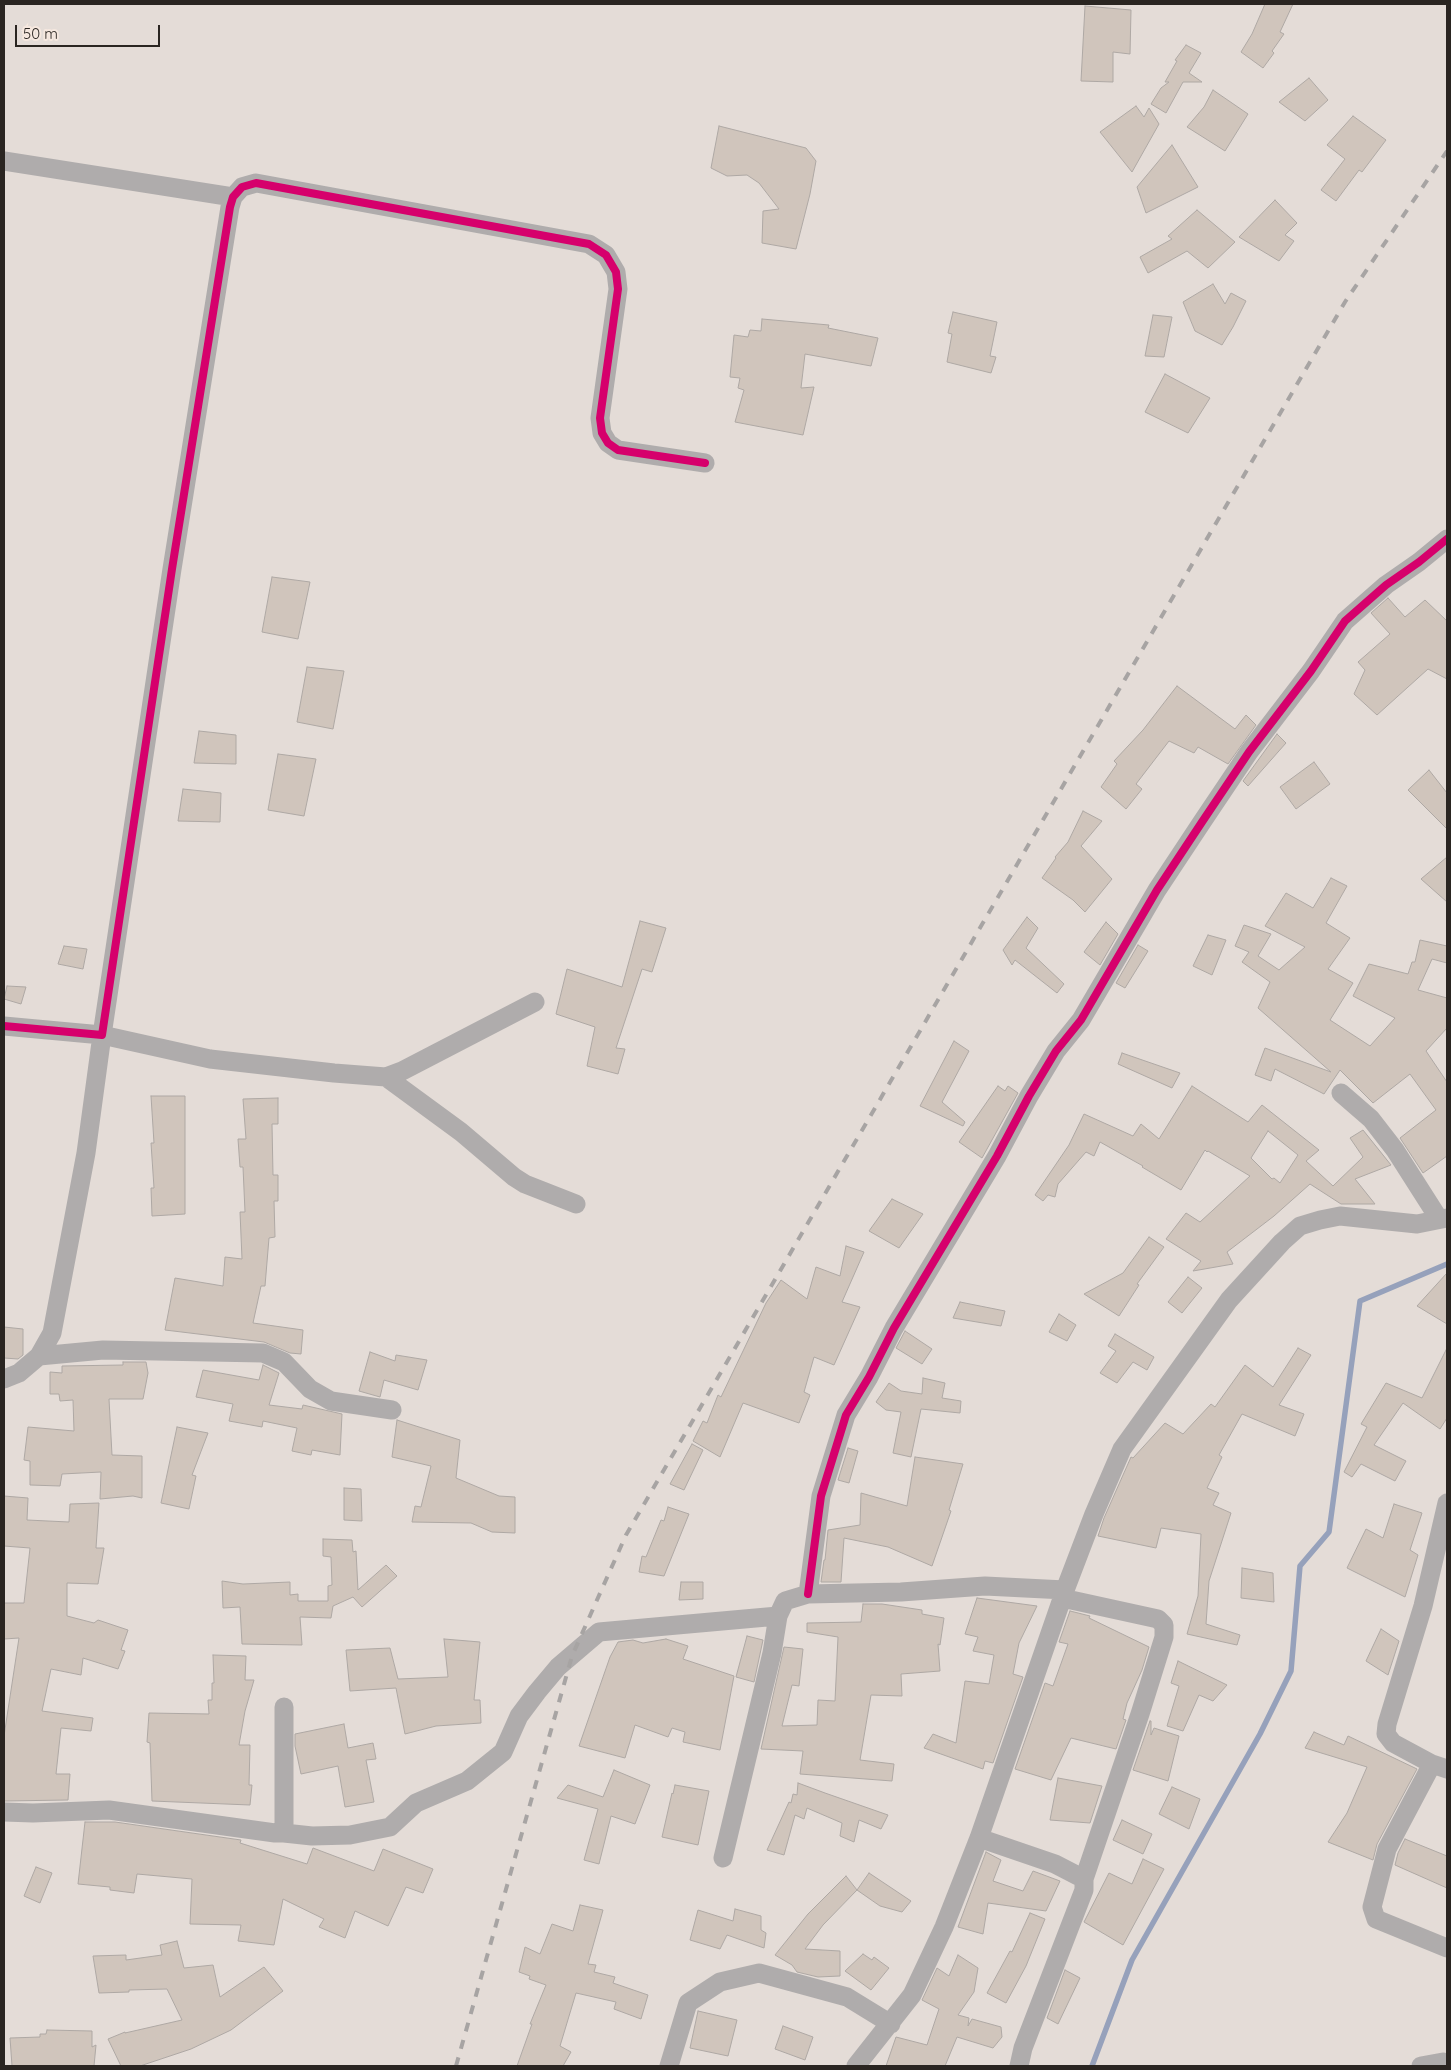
<!DOCTYPE html>
<html>
<head>
<meta charset="utf-8">
<style>
  body { margin:0 }
  #map { position:relative; width:1451px; height:2070px; overflow:hidden; background:#e4dcd7; font-family:Quicksand,sans-serif }
  canvas { display:block }
  .frame { position:absolute; inset:0; border:5px solid #2a2521; pointer-events:none }
  .scale { position:absolute; left:15px; top:25px; width:145px; height:22px; box-sizing:border-box; border:2px solid #2a2521; border-top:0; padding-left:6px; font-size:15px; line-height:18px; white-space:nowrap; color:#2a2521; -webkit-text-stroke:4px #f6e8df; paint-order:stroke }
</style>
</head>
<body>
<div id="map">
<canvas width="1451" height="2070"></canvas>
<div class="frame"></div>
<div class="scale">50 m</div>
</div>
<script>
const c = document.querySelector('canvas').getContext('2d');
c.lineJoin = 'round';
function toPath(rows) {
  const path = new Path2D();
  for (const r of rows) {
    path.moveTo(r[0], r[1]);
    for (let i = 2; i < r.length; i += 2) path.lineTo(r[i], r[i + 1]);
  }
  return path;
}
function stroke(path, color, width, dash) {
  c.strokeStyle = color;
  c.lineWidth = width;
  c.lineCap = dash ? 'butt' : 'round';
  c.setLineDash(dash || []);
  c.stroke(path);
}
function paint(path, color) {
  c.fillStyle = color;
  c.fill(path, 'evenodd');
}
const stream = toPath([
  [1092,2066,1132,1960,1260,1734,1291,1671,1300,1566,1329,1532,1360,1301,1447,1264]
]);
const building = toPath([
  [1265,4,1293,4,1280,32,1284,34,1272,51,1274,53,1263,68,1241,52,1252,34,1265,4],
  [1085,6,1131,10,1130,54,1113,52,1113,82,1081,81,1085,6],
  [1186,45,1201,53,1189,73,1202,82,1183,82,1166,113,1151,104,1161,88,1169,82,1165,82,1177,61,1175,60,1186,45],
  [1309,78,1328,100,1305,121,1279,102,1309,78],
  [1213,90,1248,114,1225,151,1187,127,1204,107,1213,90],
  [1136,106,1144,117,1149,108,1159,124,1132,172,1100,132,1136,106],
  [1353,116,1386,140,1362,172,1359,170,1336,201,1321,190,1345,159,1327,145,1353,116],
  [719,126,806,148,816,161,810,194,796,249,762,243,763,211,779,209,759,183,747,175,727,176,711,168,719,126],
  [1172,145,1198,187,1146,213,1137,187,1172,145],
  [1275,200,1297,223,1285,235,1294,241,1279,261,1239,237,1275,200],
  [1197,210,1235,242,1208,268,1187,251,1148,273,1140,257,1172,239,1168,236,1197,210],
  [1213,284,1225,304,1231,293,1246,301,1233,327,1222,345,1195,331,1183,302,1213,284],
  [953,312,997,322,990,356,996,357,991,373,947,362,952,334,948,333,953,312],
  [1153,315,1172,317,1164,357,1145,356,1153,315],
  [762,319,829,325,828,328,878,338,871,366,805,354,801,388,814,387,803,435,735,422,744,390,738,388,740,378,730,377,734,335,748,337,750,330,761,331,762,319],
  [1165,374,1210,398,1188,433,1145,412,1165,374],
  [272,577,310,582,298,639,262,632,272,577],
  [1388,598,1405,617,1425,600,1447,621,1447,679,1428,669,1377,715,1354,694,1365,670,1358,662,1390,634,1371,613,1388,598],
  [307,667,344,671,333,729,297,722,307,667],
  [1177,686,1235,729,1246,715,1256,725,1228,764,1198,747,1194,753,1169,741,1136,784,1142,789,1126,809,1101,787,1117,764,1114,761,1143,730,1177,686],
  [199,731,236,735,236,764,194,763,199,731],
  [1277,734,1286,743,1248,786,1243,781,1277,734],
  [278,754,316,759,304,816,268,810,278,754],
  [1314,762,1330,784,1296,809,1280,787,1314,762],
  [1429,770,1447,793,1447,829,1408,790,1429,770],
  [183,789,221,793,220,822,178,821,183,789],
  [1083,811,1102,821,1081,846,1112,879,1085,912,1073,900,1042,878,1056,858,1055,857,1068,842,1083,811],
  [1447,857,1447,902,1421,879,1447,857],
  [1331,878,1347,886,1326,923,1350,938,1328,969,1353,983,1330,1020,1370,1046,1395,1018,1353,996,1369,964,1408,974,1412,962,1415,962,1420,940,1447,946,1447,963,1432,959,1418,990,1447,998,1447,1028,1426,1051,1447,1082,1447,1156,1423,1173,1400,1138,1436,1110,1410,1074,1373,1103,1340,1070,1324,1094,1275,1069,1271,1081,1255,1075,1265,1048,1331,1072,1258,1008,1270,982,1242,962,1249,952,1235,946,1244,925,1271,934,1258,956,1279,970,1305,947,1265,926,1286,893,1313,908,1331,878],
  [1027,917,1038,928,1026,948,1064,984,1057,993,1015,960,1012,965,1003,950,1027,917],
  [640,921,666,928,652,972,642,969,616,1048,625,1049,618,1074,587,1066,595,1027,556,1014,567,969,622,987,640,921],
  [1106,922,1118,934,1100,965,1084,952,1106,922],
  [1208,935,1226,940,1212,975,1193,966,1208,935],
  [1138,945,1148,951,1125,988,1116,983,1138,945],
  [64,946,87,949,83,969,58,964,64,946],
  [7,986,26,987,21,1004,4,999,7,986],
  [954,1041,969,1051,942,1102,965,1122,963,1126,920,1106,954,1041],
  [1122,1053,1180,1073,1172,1088,1118,1064,1122,1053],
  [998,1086,1005,1091,1008,1086,1018,1093,982,1158,959,1142,998,1086],
  [1192,1086,1248,1122,1262,1105,1319,1150,1306,1161,1333,1186,1363,1157,1350,1138,1363,1130,1391,1165,1355,1179,1375,1204,1341,1204,1310,1184,1274,1216,1227,1252,1233,1264,1193,1271,1201,1261,1166,1239,1186,1213,1200,1222,1250,1176,1208,1151,1207,1152,1205,1150,1181,1190,1142,1167,1143,1166,1100,1142,1094,1156,1086,1152,1058,1184,1055,1197,1048,1195,1043,1201,1035,1195,1069,1145,1084,1114,1133,1136,1141,1124,1159,1139,1192,1086],
  [1268,1131,1298,1155,1280,1183,1274,1178,1272,1179,1251,1158,1268,1131],
  [151,1096,185,1096,185,1214,152,1216,151,1188,154,1188,151,1143,154,1143,151,1096],
  [278,1098,278,1124,272,1124,273,1175,278,1175,278,1201,274,1201,275,1237,269,1238,265,1286,261,1286,253,1323,303,1330,301,1354,290,1353,264,1342,165,1330,175,1278,223,1286,225,1257,242,1259,240,1212,245,1212,243,1167,240,1167,238,1139,246,1139,243,1099,278,1098],
  [892,1199,923,1214,899,1248,869,1231,892,1199],
  [1149,1237,1164,1247,1137,1284,1139,1285,1119,1316,1084,1294,1123,1273,1149,1237],
  [846,1246,864,1252,842,1302,860,1307,834,1365,814,1357,804,1392,810,1395,799,1423,743,1403,720,1457,693,1441,703,1421,707,1423,718,1395,721,1397,766,1303,781,1280,807,1299,816,1267,840,1276,846,1246],
  [1447,1273,1447,1324,1417,1306,1447,1273],
  [1188,1277,1202,1288,1182,1313,1168,1302,1188,1277],
  [960,1302,1005,1311,1001,1326,953,1318,960,1302],
  [1059,1314,1076,1325,1067,1341,1049,1332,1059,1314],
  [4,1327,23,1329,23,1355,18,1359,4,1358,4,1327],
  [905,1331,932,1349,922,1364,896,1348,905,1331],
  [1115,1334,1154,1357,1147,1370,1133,1362,1117,1383,1100,1373,1116,1351,1108,1346,1115,1334],
  [1298,1348,1311,1355,1279,1405,1304,1414,1295,1436,1242,1414,1219,1455,1222,1457,1207,1488,1219,1493,1213,1505,1231,1513,1209,1581,1206,1624,1240,1635,1237,1645,1187,1634,1198,1596,1201,1534,1161,1528,1156,1548,1098,1536,1104,1518,1131,1457,1133,1458,1165,1423,1183,1434,1211,1404,1215,1407,1245,1365,1273,1387,1298,1348],
  [1447,1348,1447,1418,1440,1429,1403,1403,1374,1445,1406,1461,1395,1481,1361,1464,1352,1477,1344,1472,1367,1427,1361,1424,1386,1383,1422,1398,1447,1348],
  [370,1352,395,1361,396,1355,427,1360,418,1390,384,1380,380,1397,359,1391,370,1352],
  [123,1362,146,1362,148,1373,143,1399,109,1399,112,1455,142,1456,142,1498,133,1496,100,1499,101,1472,62,1474,60,1486,30,1485,30,1461,24,1460,28,1427,74,1431,73,1400,60,1401,59,1394,50,1394,50,1372,62,1373,62,1366,123,1365,123,1362],
  [263,1365,279,1373,269,1405,302,1409,303,1405,342,1414,340,1455,312,1450,311,1455,292,1451,297,1428,263,1421,262,1427,229,1421,233,1404,196,1397,203,1370,259,1380,263,1365],
  [923,1378,945,1383,942,1398,961,1401,960,1413,921,1409,911,1457,893,1453,901,1412,886,1410,876,1402,889,1383,901,1391,922,1394,923,1378],
  [397,1420,460,1440,456,1478,499,1496,515,1497,515,1533,492,1532,471,1523,412,1522,415,1506,421,1507,431,1466,392,1457,397,1420],
  [177,1427,208,1433,192,1475,196,1476,189,1509,161,1503,177,1427],
  [692,1444,703,1450,684,1490,670,1484,692,1444],
  [848,1448,858,1451,849,1483,838,1480,848,1448],
  [915,1457,963,1464,949,1510,951,1511,932,1566,888,1547,844,1538,841,1582,821,1582,824,1560,825,1560,828,1530,860,1525,861,1493,907,1506,915,1457],
  [344,1488,361,1489,362,1521,344,1520,344,1488],
  [4,1496,28,1498,27,1520,69,1522,70,1504,99,1503,96,1548,104,1548,98,1584,67,1583,67,1616,94,1623,98,1620,128,1630,121,1650,125,1651,118,1669,83,1658,81,1675,51,1669,42,1711,93,1718,91,1731,61,1728,56,1774,70,1774,68,1800,4,1801,4,1736,19,1638,4,1639,4,1603,24,1603,30,1548,4,1546,4,1496],
  [1394,1504,1422,1513,1410,1550,1418,1555,1405,1597,1347,1568,1366,1529,1383,1538,1394,1504],
  [668,1507,689,1514,664,1576,639,1572,642,1556,646,1557,661,1520,664,1521,668,1507],
  [323,1539,352,1540,353,1552,356,1551,358,1590,386,1565,397,1576,362,1607,353,1597,333,1606,331,1618,300,1617,302,1645,242,1644,240,1607,223,1608,222,1581,243,1584,290,1582,290,1595,298,1594,298,1601,328,1601,328,1586,332,1585,331,1557,323,1556,323,1539],
  [1242,1568,1273,1573,1274,1602,1241,1598,1242,1568],
  [681,1582,703,1582,703,1599,679,1600,681,1582],
  [977,1598,1037,1606,1019,1643,1013,1674,1023,1677,993,1763,985,1761,983,1769,924,1748,933,1734,956,1743,965,1681,989,1684,994,1655,973,1651,978,1637,965,1634,977,1598],
  [863,1604,882,1604,922,1610,922,1614,944,1618,940,1645,938,1644,940,1671,901,1674,902,1696,871,1695,860,1760,894,1764,892,1781,800,1774,803,1751,761,1749,784,1647,803,1649,799,1686,792,1685,782,1726,817,1725,818,1700,835,1701,838,1637,807,1632,807,1623,861,1622,863,1604],
  [1070,1611,1090,1616,1089,1618,1149,1647,1142,1670,1127,1703,1123,1719,1126,1720,1116,1749,1071,1738,1051,1780,1015,1769,1045,1683,1053,1686,1068,1644,1059,1642,1070,1611],
  [1381,1629,1399,1641,1388,1675,1366,1661,1381,1629],
  [747,1636,763,1640,754,1682,736,1677,747,1636],
  [444,1639,480,1642,474,1700,480,1700,481,1723,436,1726,405,1734,396,1688,350,1691,346,1650,390,1648,398,1679,448,1677,444,1639],
  [666,1639,688,1646,683,1659,734,1676,720,1750,683,1742,685,1732,672,1728,668,1737,635,1725,625,1758,579,1746,610,1657,618,1642,633,1640,643,1643,666,1639],
  [213,1655,246,1656,245,1680,254,1680,245,1711,239,1745,250,1745,249,1785,252,1785,250,1805,152,1801,150,1743,147,1742,149,1713,209,1714,208,1700,212,1700,212,1683,214,1683,213,1655],
  [1178,1661,1227,1685,1213,1701,1199,1695,1183,1731,1167,1726,1179,1686,1171,1683,1178,1661],
  [1150,1721,1151,1721,1151,1735,1154,1728,1179,1736,1168,1781,1133,1770,1150,1721],
  [344,1724,348,1748,373,1743,376,1759,366,1760,374,1802,345,1807,338,1766,301,1774,295,1746,295,1734,344,1724],
  [1314,1732,1344,1745,1348,1736,1417,1769,1377,1844,1373,1860,1328,1842,1347,1813,1367,1767,1305,1748,1314,1732],
  [614,1770,650,1785,635,1824,611,1816,599,1864,584,1860,598,1809,557,1798,568,1785,603,1797,614,1770],
  [1058,1778,1102,1786,1090,1823,1050,1820,1058,1778],
  [798,1783,825,1793,888,1815,881,1829,859,1820,854,1842,840,1836,842,1823,807,1808,804,1819,795,1815,784,1855,767,1850,789,1802,791,1803,793,1794,797,1795,798,1783],
  [675,1785,709,1791,698,1845,662,1837,672,1793,673,1794,675,1785],
  [1172,1787,1200,1799,1189,1829,1159,1814,1172,1787],
  [1122,1820,1152,1834,1143,1854,1113,1840,1122,1820],
  [85,1822,115,1822,241,1840,240,1843,307,1864,313,1848,374,1871,383,1849,433,1869,423,1893,406,1887,388,1926,355,1911,345,1938,319,1927,324,1919,283,1899,274,1945,238,1941,241,1925,190,1924,192,1879,137,1874,134,1893,110,1890,110,1887,78,1884,85,1822],
  [1405,1839,1447,1856,1447,1888,1395,1865,1398,1853,1405,1839],
  [986,1852,1001,1860,993,1881,1023,1891,1033,1871,1060,1881,1046,1911,988,1903,983,1934,958,1927,986,1852],
  [1143,1859,1164,1869,1123,1945,1084,1922,1109,1873,1132,1884,1143,1859],
  [36,1867,52,1873,40,1903,24,1896,36,1867],
  [869,1873,911,1901,902,1912,880,1906,857,1890,869,1873],
  [846,1876,857,1890,823,1925,805,1949,840,1951,840,1976,818,1977,797,1972,792,1965,775,1955,808,1914,846,1876],
  [580,1905,603,1910,588,1964,596,1965,594,1972,615,1977,613,1983,648,1995,641,2019,614,2009,616,2002,576,1993,560,2046,571,2052,563,2066,517,2066,532,2024,530,2024,546,1985,529,1979,530,1976,519,1972,525,1947,540,1954,552,1924,573,1931,580,1905],
  [735,1909,761,1916,761,1930,766,1933,764,1948,727,1935,720,1949,690,1940,698,1910,733,1921,735,1909],
  [1030,1913,1045,1919,1026,1966,1006,2003,987,1993,1010,1951,1012,1952,1030,1913],
  [177,1941,184,1968,213,1965,220,1997,264,1967,283,1991,231,2030,191,2049,140,2066,121,2066,108,2039,125,2032,125,2033,182,2020,167,1989,129,1990,129,1992,99,1993,93,1956,126,1955,126,1960,162,1955,160,1945,177,1941],
  [863,1954,872,1960,874,1957,889,1968,871,1990,845,1971,863,1954],
  [958,1955,978,1968,974,1992,958,2015,969,2018,968,2026,972,2019,1001,2027,1002,2037,993,2048,957,2037,945,2066,886,2066,896,2037,927,2045,939,2009,922,2000,937,1968,949,1976,958,1955],
  [1065,1970,1080,1978,1058,2024,1047,2018,1065,1970],
  [698,2011,737,2020,728,2056,690,2048,698,2011],
  [783,2026,813,2037,805,2060,775,2049,783,2026],
  [47,2030,92,2031,92,2047,96,2045,94,2066,12,2066,10,2038,40,2037,40,2034,46,2034,47,2030]
]);
const minor = toPath([
  [4,161,233,197],
  [4,1026,102,1035,172,569,230,207,233,197,242,187,256,183,589,244,606,255,616,272,618,289,600,418,602,433,608,443,618,450,705,463],
  [386,1077,461,1132,514,1177,525,1184,576,1204],
  [1341,1093,1371,1119,1395,1150,1439,1219],
  [39,1356,103,1350,263,1353,284,1362,310,1389,331,1401,392,1410],
  [4,1379,19,1373,39,1356,52,1333,86,1153,102,1035,210,1059,334,1073,386,1077,402,1071,535,1002],
  [1447,1503,1423,1606,1387,1724,1386,1734,1393,1743,1432,1764,1447,1769],
  [808,1594,821,1496,846,1415,869,1377,894,1328,997,1156,1029,1096,1056,1051,1081,1020,1157,890,1202,822,1249,752,1311,671,1345,621,1386,585,1419,562,1447,539],
  [1062,1598,1158,1619,1164,1625,1164,1637,1140,1714,1084,1879],
  [1432,1764,1387,1849,1372,1907,1376,1919,1447,1948],
  [4,1812,33,1813,109,1810,275,1833,284,1833,284,1707],
  [284,1833,312,1836,350,1835,390,1827,416,1803,467,1781,503,1752,519,1716,537,1692,558,1667,599,1632,778,1616],
  [979,1838,1055,1864,1084,1879,1084,1890,1023,2048,1019,2066],
  [723,1858,772,1653,778,1616,785,1601,808,1594,901,1592,985,1586,1065,1590],
  [669,2066,688,2003,720,1982,759,1973,847,1997,891,2024],
  [856,2066,912,1995,944,1927,979,1838,1065,1590,1094,1514,1122,1449,1229,1300,1282,1242,1300,1226,1320,1220,1340,1216,1417,1224,1447,1218],
  [1421,2066,1443,2062,1447,2064]
]);
const rail = toPath([
  [456,2066,572,1656,626,1535,1345,302,1447,151]
]);
const cycleway = toPath([
  [4,1026,102,1035,172,569,230,207,233,197,242,187,256,183,589,244,606,255,616,272,618,289,600,418,602,433,608,443,618,450,705,463],
  [808,1594,821,1496,846,1415,869,1377,894,1328,997,1156,1029,1096,1056,1051,1081,1020,1157,890,1202,822,1249,752,1311,671,1345,621,1386,585,1419,562,1447,539]
]);
stroke(stream, '#96a1bb', 5.5);
paint(building, '#d0c5bc');
stroke(building, '#aea8a4', 1);
stroke(minor, '#afacac', 19);
stroke(rail, '#a7a4a3', 4, [9, 9]);
stroke(cycleway, '#d6006c', 8);
</script>
</body>
</html>
